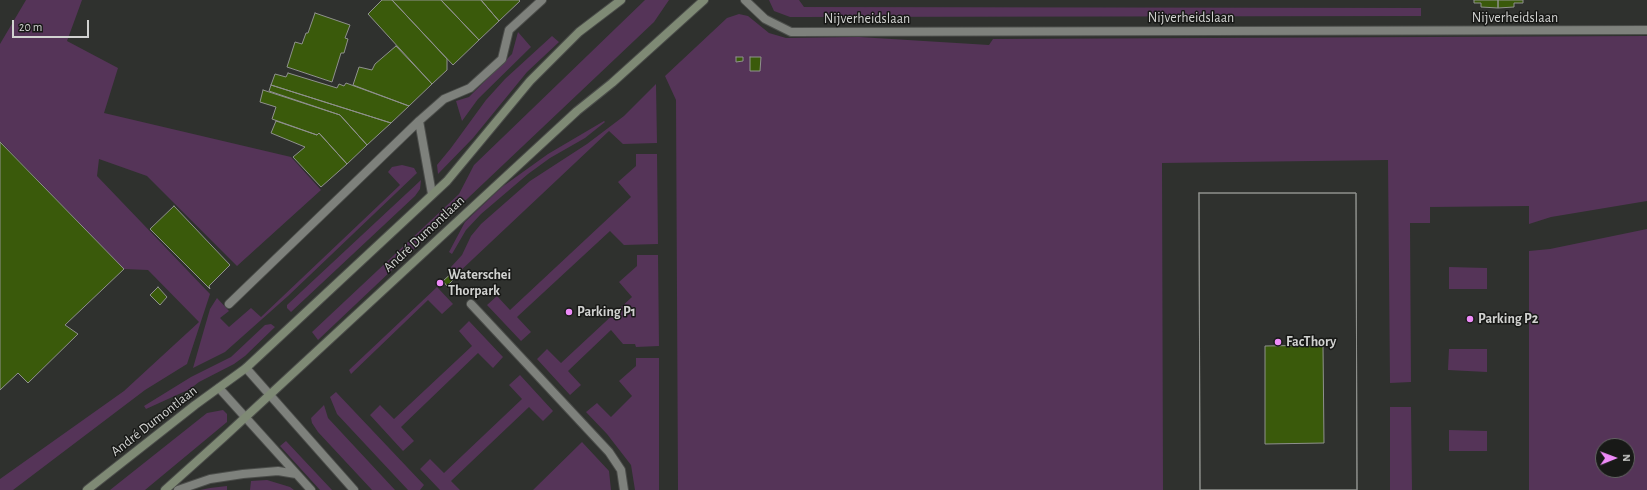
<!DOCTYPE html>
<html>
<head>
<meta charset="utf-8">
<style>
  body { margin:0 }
  #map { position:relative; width:1647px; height:490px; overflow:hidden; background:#2f312e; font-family:"Alegreya Sans",sans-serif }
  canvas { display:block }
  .north { position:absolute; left:1595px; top:438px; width:40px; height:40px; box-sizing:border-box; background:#181917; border:1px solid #626361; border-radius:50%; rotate:89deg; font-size:11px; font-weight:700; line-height:16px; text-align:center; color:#d1d2d0 }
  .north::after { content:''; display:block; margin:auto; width:14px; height:18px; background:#ee8bf8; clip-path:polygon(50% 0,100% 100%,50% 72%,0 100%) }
  .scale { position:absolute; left:12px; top:20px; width:77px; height:18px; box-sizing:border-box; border:2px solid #d1d2d0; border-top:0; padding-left:5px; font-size:12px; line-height:14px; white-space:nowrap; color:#d1d2d0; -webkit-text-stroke:3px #181917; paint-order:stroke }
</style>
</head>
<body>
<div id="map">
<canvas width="1647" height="490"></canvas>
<div class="north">N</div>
<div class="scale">20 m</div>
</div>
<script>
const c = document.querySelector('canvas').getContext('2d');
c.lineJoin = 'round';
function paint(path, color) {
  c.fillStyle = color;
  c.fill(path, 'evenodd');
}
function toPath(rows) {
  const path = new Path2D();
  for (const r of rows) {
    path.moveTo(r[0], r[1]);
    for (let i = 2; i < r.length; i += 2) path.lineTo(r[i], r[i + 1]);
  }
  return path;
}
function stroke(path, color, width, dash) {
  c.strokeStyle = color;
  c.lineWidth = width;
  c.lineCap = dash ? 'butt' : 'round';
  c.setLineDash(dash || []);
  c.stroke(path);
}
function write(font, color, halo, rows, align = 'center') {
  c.font = font + ' "Alegreya Sans",sans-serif';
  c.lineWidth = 3;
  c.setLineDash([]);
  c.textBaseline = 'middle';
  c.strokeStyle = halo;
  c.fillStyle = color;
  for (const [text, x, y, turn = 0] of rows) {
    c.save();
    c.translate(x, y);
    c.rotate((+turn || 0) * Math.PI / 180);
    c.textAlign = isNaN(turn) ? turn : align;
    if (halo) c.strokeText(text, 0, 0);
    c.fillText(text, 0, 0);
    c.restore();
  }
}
const green = toPath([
  [26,0,82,0,67,41,118,68,104,113,291,157,321,190,237,266,147,176,99,159,97,176,210,294,187,364,145,390,13,490,0,490,0,479,124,391,199,322,148,270,124,269,0,141,0,44],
  [645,0,669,0,654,22,318,340,312,332,459,194,474,165],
  [769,0,799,0,804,7,1421,8,1421,16,790,17,774,11],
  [739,14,748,16,769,33,786,38,859,37,989,45,993,39,1647,36,1647,201,1551,217,1529,224,1529,206,1430,207,1430,223,1410,223,1411,382,1390,383,1388,160,1162,163,1163,490,678,490,676,100,665,76,727,18],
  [518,32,531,47,478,99,462,121,456,101,469,97,512,54],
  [552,36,559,42,527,72,473,138,438,174,437,165,451,148,486,100,505,79],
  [656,84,657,143,623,144,609,131,457,274,451,267,462,255,471,236,481,224,530,181,587,144,624,116],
  [604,121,605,122,585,138,550,158,528,174,481,214,466,230,452,254,449,252,465,222,502,187,548,154],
  [636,154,657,154,658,244,624,245,610,231,517,317,531,332,521,341,487,305,497,296,510,310,631,197,618,182,636,166],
  [402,165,414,168,417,173,288,296,225,352,193,368,210,309,217,298,229,311,220,318,229,327,251,308,261,317,400,185,388,172,392,167],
  [421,180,420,189,415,196,291,312,287,308,287,305],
  [1647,229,1647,490,1529,490,1529,251,1550,249],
  [1603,446,1627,446,1627,470,1603,470],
  [637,255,658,255,659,346,636,347,635,344,623,344,611,330,568,371,581,385,570,395,537,359,547,349,561,363,632,297,619,282,637,266],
  [1449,267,1487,268,1487,289,1449,289],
  [437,287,453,304,442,314,428,300,351,374,349,370],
  [469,321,503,357,493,368,478,353,401,427,414,441,403,451,370,415,380,405,394,419,472,346,459,331],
  [271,324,275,327,245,356,234,364,199,382,190,389,146,409,144,406,191,377,231,357,265,325],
  [1449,349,1487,349,1487,372,1448,370],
  [636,358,659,358,659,490,635,490,631,465,607,434,586,412,597,403,611,417,632,396,619,381,636,366],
  [520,375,553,411,543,421,529,407,451,481,460,490,440,490,420,469,430,459,444,473,522,399,509,385],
  [336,392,424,485,420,490,408,490,337,414,330,397],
  [324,405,328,418,395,490,372,490,318,432,312,423,311,418],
  [1390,407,1411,407,1412,490,1390,490],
  [223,410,227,414,227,422,145,490,110,490,207,413],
  [1449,430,1487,431,1487,451,1449,451],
  [286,441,332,490,320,490,280,446],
  [582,442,609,471,611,490,533,490],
  [267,480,290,487,294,490,250,490,251,481],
  [227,486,227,490,200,490,210,488]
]);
const building = toPath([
  [382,0,392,0,447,59,447,70,432,84,368,14,382,0],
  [392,0,441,0,479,40,453,65,392,0],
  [441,0,481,0,499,21,479,40,441,0],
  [481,0,519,0,520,1,499,21,481,0],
  [1474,0,1498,0,1498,8,1481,7,1481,3,1474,3,1474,0],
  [1498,0,1523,0,1523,3,1514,3,1514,7,1498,8,1498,0],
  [315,13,350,25,345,38,348,39,344,53,341,53,332,82,287,67,295,42,302,44,306,33,308,33,315,13],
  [396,46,432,84,409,106,353,85,359,67,372,70,375,64,396,46],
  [736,57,743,57,743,61,736,62,736,57],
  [750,57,761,57,760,71,750,71,750,57],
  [288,73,337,88,339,84,344,86,346,83,409,106,391,123,271,85,275,74,286,77,288,73],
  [271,85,391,123,367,145,340,115,269,91,271,85],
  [263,90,340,115,367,145,347,164,319,133,317,135,272,119,276,107,260,102,263,90],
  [276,121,317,135,319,133,347,164,321,187,293,157,305,147,271,133,276,121],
  [0,142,124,269,65,325,78,334,28,383,18,373,0,390,0,142],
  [1199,193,1356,193,1357,490,1200,490,1199,193],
  [1323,345,1324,443,1265,444,1265,346,1323,345],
  [1199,193,1356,193,1357,490,1200,490,1199,193],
  [174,206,230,265,209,286,210,289,150,229,174,206],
  [454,271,458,275,447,286,443,281,454,271],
  [158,287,167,297,160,305,150,295,158,287]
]);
const service = toPath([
  [419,121,432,194],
  [229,304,419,121,444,99,470,88,502,59,509,30,542,0],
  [471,304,609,452,621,470,624,490]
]);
const minor = toPath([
  [745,0,765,19,791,32,1647,30],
  [246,368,354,490],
  [219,388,311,490],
  [178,490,210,479,243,474,278,471,296,474]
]);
const secondary = toPath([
  [87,490,195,405,246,368,447,181,530,81,579,32,621,0],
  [165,490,224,437,577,111,612,83,704,0]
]);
const markers = [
  [440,283,4,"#ee8bf8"],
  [569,312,4,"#ee8bf8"],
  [1470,319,4,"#ee8bf8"],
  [1278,342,4,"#ee8bf8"]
];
const streetNames = [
  ["Nijverheidslaan",1191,18],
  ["Nijverheidslaan",1515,18],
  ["Nijverheidslaan",867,19],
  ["André Dumontlaan",424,234,-43],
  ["André Dumontlaan",154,421,-38]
];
const poiNames = [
  ["Waterschei",448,275],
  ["Thorpark",448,291],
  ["Parking P1",577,312],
  ["Parking P2",1478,319],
  ["FacThory",1286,342]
];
paint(green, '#553458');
paint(building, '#3a5a0b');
stroke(building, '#8f918d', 1);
stroke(service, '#4b4d4a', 10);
stroke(minor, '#4b4d4a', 10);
stroke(secondary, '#4b4d4a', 10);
stroke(service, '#7e817c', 8);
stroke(minor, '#7e817c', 8);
stroke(secondary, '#7f8a75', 8);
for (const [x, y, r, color] of markers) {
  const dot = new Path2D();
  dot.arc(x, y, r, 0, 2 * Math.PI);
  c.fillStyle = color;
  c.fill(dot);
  stroke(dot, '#181917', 1.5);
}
write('14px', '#d1d2d0', '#181917', streetNames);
write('bold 14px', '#d1d2d0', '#181917', poiNames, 'left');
</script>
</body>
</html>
